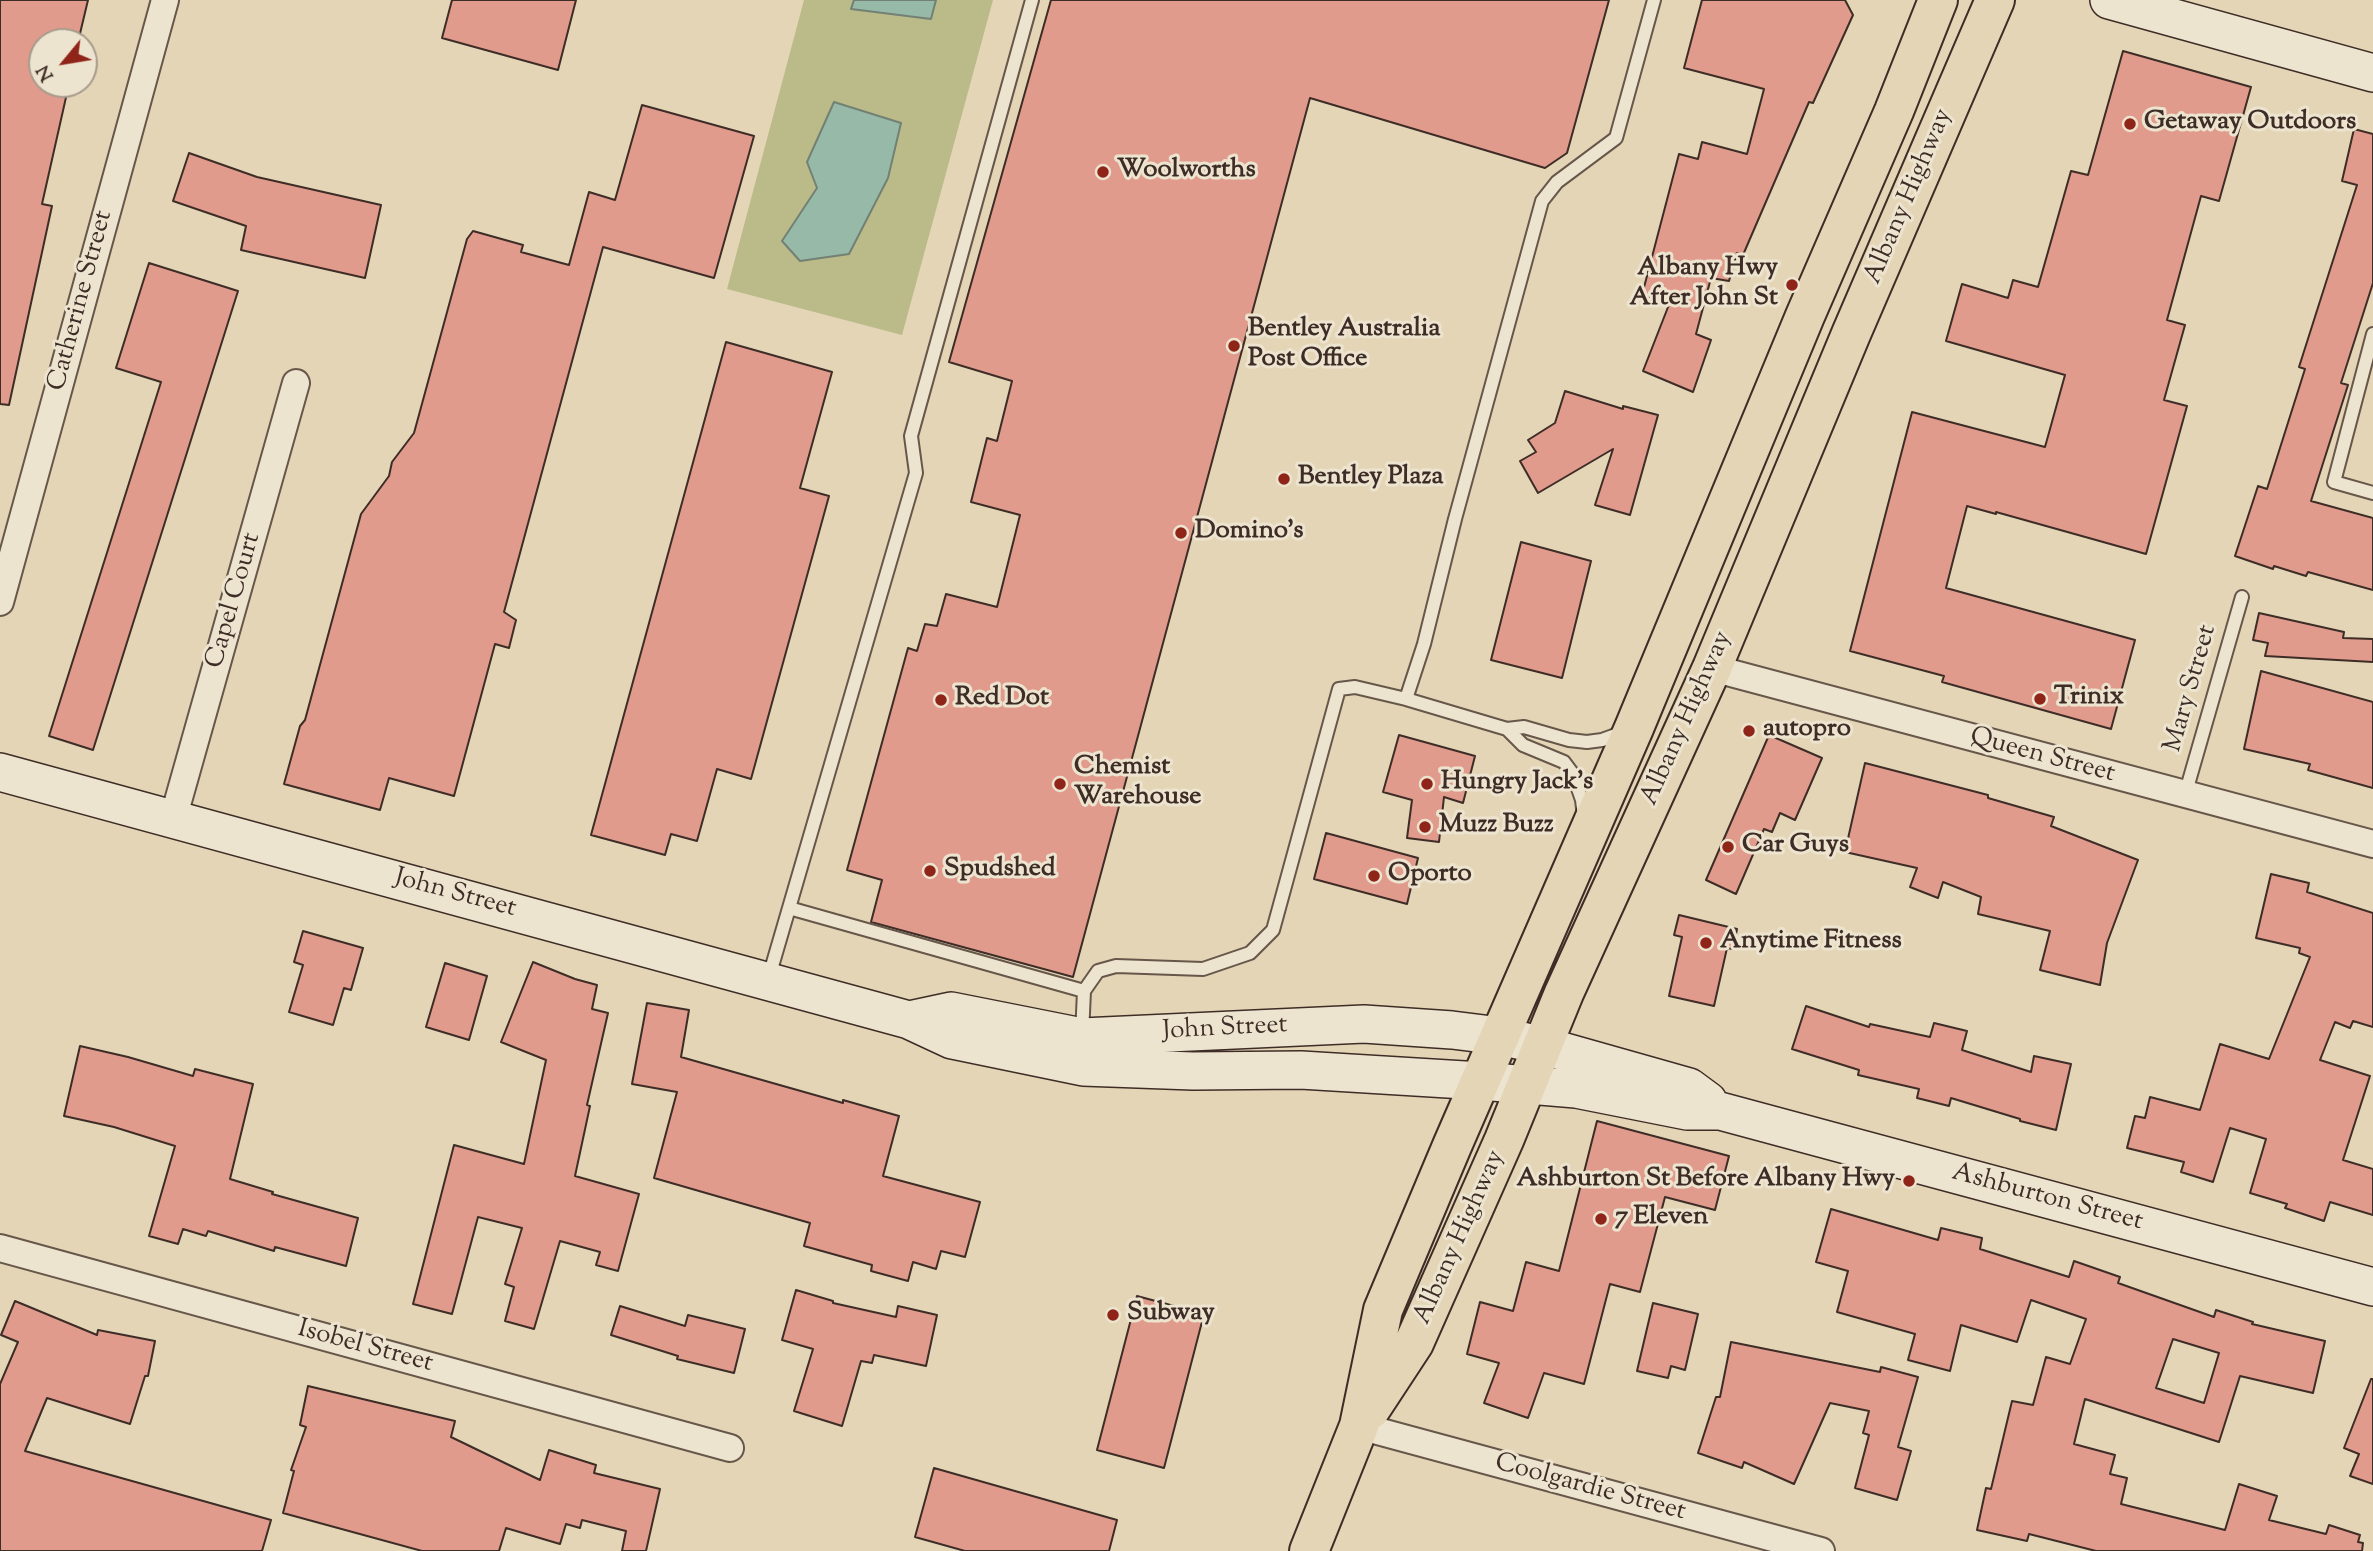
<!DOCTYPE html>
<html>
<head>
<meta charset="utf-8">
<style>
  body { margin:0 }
  #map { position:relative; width:2373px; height:1551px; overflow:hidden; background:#e3d5b6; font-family:"Sorts Mill Goudy",serif }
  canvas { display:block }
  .north { position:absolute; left:28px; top:28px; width:70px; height:70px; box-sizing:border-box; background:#ede4d0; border:2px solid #a79b8c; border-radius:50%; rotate:240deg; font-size:19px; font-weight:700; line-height:28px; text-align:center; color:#3e2d26 }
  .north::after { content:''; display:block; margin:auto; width:24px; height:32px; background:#8f2418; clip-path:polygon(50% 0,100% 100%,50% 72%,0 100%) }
</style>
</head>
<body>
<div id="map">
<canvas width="2373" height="1551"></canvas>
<div class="north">N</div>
</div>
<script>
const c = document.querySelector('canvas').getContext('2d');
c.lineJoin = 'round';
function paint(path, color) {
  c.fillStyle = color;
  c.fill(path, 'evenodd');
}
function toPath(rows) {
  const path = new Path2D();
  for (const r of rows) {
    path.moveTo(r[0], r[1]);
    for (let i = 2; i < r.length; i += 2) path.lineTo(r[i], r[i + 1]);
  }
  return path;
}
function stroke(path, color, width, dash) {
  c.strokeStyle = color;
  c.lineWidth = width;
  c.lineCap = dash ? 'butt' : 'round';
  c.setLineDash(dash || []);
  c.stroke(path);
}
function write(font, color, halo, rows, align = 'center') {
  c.font = font + ' "Sorts Mill Goudy",serif';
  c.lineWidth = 6;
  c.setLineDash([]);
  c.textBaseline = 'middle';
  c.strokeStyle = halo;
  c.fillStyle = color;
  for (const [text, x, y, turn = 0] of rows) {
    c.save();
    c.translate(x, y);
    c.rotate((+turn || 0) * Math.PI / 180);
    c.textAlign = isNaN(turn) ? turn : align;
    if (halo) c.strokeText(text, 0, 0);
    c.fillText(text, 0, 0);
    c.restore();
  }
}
const green = toPath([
  [804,0,993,0,902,335,727,289]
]);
const water = toPath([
  [854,0,936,0,931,19,851,9,854,0],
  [834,102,901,123,888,178,849,254,800,261,782,241,817,188,807,162,834,102]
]);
const building = toPath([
  [0,0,88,0,78,42,42,42,42,84,69,84,42,204,52,206,9,405,0,404,0,0],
  [452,0,576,0,558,70,442,38,452,0],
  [1051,0,1609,0,1567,153,1545,168,1310,98,1073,977,871,922,882,880,847,870,908,648,917,651,925,624,937,626,946,594,997,607,1020,515,971,502,987,438,997,441,1012,381,949,362,1051,0],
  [1702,0,1845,0,1853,15,1813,103,1809,102,1743,255,1737,253,1729,281,1711,278,1696,334,1711,340,1693,392,1643,371,1670,302,1642,295,1679,154,1698,159,1702,142,1747,154,1764,89,1684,68,1702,0],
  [2123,51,2251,87,2219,201,2201,196,2167,320,2185,325,2164,400,2187,406,2146,554,1996,512,1996,514,1967,506,1946,588,2135,640,2111,729,1942,682,1944,676,1850,651,1912,412,2045,447,2065,375,1946,341,1962,284,2008,298,2013,280,2038,287,2071,171,2088,175,2123,51],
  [642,105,754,136,714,278,603,247,504,612,516,620,509,648,495,644,454,796,389,778,380,810,284,784,300,726,305,720,361,514,389,476,392,462,414,433,467,239,473,231,523,245,521,252,569,265,589,192,615,200,642,105],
  [2354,129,2373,134,2373,283,2341,383,2348,385,2311,501,2373,518,2373,590,2308,572,2306,576,2274,566,2273,569,2235,556,2258,486,2267,489,2305,369,2299,367,2357,185,2342,181,2354,129],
  [189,153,257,177,381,205,365,278,241,250,246,226,173,201,189,153],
  [149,263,238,291,93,750,49,736,161,382,116,368,149,263],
  [726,342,832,372,800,488,829,496,751,779,717,769,697,841,671,834,665,855,591,835,726,342],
  [1565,391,1623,409,1623,406,1658,415,1630,515,1595,505,1613,449,1538,493,1520,461,1536,452,1528,440,1555,423,1565,391],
  [1521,542,1591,561,1562,678,1491,660,1521,542],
  [2259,613,2344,632,2343,638,2373,639,2373,662,2265,656,2268,643,2253,640,2259,613],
  [2261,671,2373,702,2373,788,2308,770,2310,764,2244,749,2261,671],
  [1399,735,1475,756,1463,803,1444,797,1439,842,1407,838,1412,800,1383,792,1399,735],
  [1769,735,1822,758,1795,820,1780,813,1772,832,1764,829,1736,894,1706,880,1769,735],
  [1865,763,1988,795,1988,798,2054,817,2051,826,2138,860,2107,943,2100,985,2040,970,2050,931,1978,914,1981,897,1943,882,1938,898,1910,887,1917,868,1845,852,1865,763],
  [1326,833,1418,858,1407,904,1314,879,1326,833],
  [2271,874,2309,883,2307,892,2373,913,2373,1027,2353,1021,2350,1028,2335,1022,2320,1060,2370,1076,2343,1160,2373,1169,2373,1215,2330,1202,2324,1221,2285,1208,2287,1204,2250,1193,2266,1139,2230,1128,2213,1182,2181,1172,2184,1162,2127,1148,2135,1116,2145,1118,2150,1097,2200,1110,2220,1044,2269,1059,2310,957,2299,953,2300,948,2256,938,2271,874],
  [1679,915,1737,929,1733,949,1727,948,1714,1006,1669,996,1682,937,1674,935,1679,915],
  [303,931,363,948,351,990,344,988,333,1025,289,1012,303,965,294,962,303,931],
  [533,962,575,979,597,985,592,1009,608,1013,587,1105,590,1106,575,1176,639,1194,618,1271,596,1265,600,1252,560,1241,534,1329,505,1321,514,1287,505,1284,522,1228,478,1217,452,1314,413,1304,454,1145,524,1164,546,1060,501,1042,533,962],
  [445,963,487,976,469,1040,426,1027,445,963],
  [647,1003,689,1010,681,1057,843,1103,843,1100,899,1116,883,1176,980,1202,965,1257,941,1251,936,1269,913,1262,908,1281,871,1271,872,1265,804,1246,810,1223,654,1178,677,1092,632,1084,647,1003],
  [1806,1006,1869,1027,1870,1024,1930,1037,1934,1023,1967,1031,1962,1050,2031,1072,2034,1056,2071,1064,2056,1130,2020,1121,2020,1119,1951,1098,1949,1106,1917,1098,1919,1089,1858,1075,1859,1070,1792,1049,1806,1006],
  [80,1046,128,1057,193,1076,195,1069,253,1084,230,1179,273,1192,272,1194,358,1218,346,1266,275,1247,274,1251,208,1231,206,1236,183,1229,178,1244,149,1236,175,1146,114,1127,64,1116,80,1046],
  [1597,1121,1729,1156,1715,1210,1665,1197,1640,1292,1610,1284,1584,1384,1544,1373,1528,1418,1484,1403,1499,1363,1467,1354,1480,1302,1513,1311,1526,1262,1559,1271,1597,1121],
  [1831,1209,1938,1240,1941,1228,1982,1238,1980,1249,2069,1277,2074,1261,2120,1277,2118,1283,2214,1317,2216,1310,2253,1322,2252,1324,2325,1341,2313,1393,2240,1376,2219,1442,2085,1399,2074,1444,2115,1455,2110,1474,2127,1478,2121,1504,2225,1530,2239,1484,2277,1496,2269,1520,2326,1534,2329,1525,2360,1535,2358,1542,2363,1543,2362,1551,2096,1551,2029,1534,2027,1541,1977,1530,1986,1488,1991,1489,2012,1401,2033,1405,2046,1357,2070,1364,2086,1319,2031,1300,2017,1342,1961,1325,1950,1371,1908,1360,1915,1334,1837,1312,1848,1271,1816,1262,1831,1209],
  [2173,1339,2219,1353,2204,1403,2156,1388,2173,1339],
  [796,1290,833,1301,833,1303,896,1317,898,1306,937,1315,926,1366,874,1355,872,1363,861,1361,842,1426,794,1411,813,1349,782,1340,796,1290],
  [1137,1296,1204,1314,1164,1468,1097,1450,1137,1296],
  [15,1301,97,1335,98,1330,155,1341,148,1376,145,1376,130,1424,47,1398,25,1451,271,1520,262,1551,0,1551,0,1384,18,1342,1,1335,15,1301],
  [1653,1303,1698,1314,1685,1370,1671,1366,1668,1378,1637,1371,1653,1303],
  [620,1306,685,1326,688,1315,745,1329,734,1373,677,1359,678,1356,611,1335,620,1306],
  [1731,1342,1880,1372,1881,1367,1918,1377,1898,1447,1911,1451,1897,1500,1855,1488,1869,1435,1863,1433,1869,1411,1830,1403,1794,1484,1744,1462,1742,1468,1698,1453,1716,1397,1720,1397,1731,1342],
  [2371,1379,2373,1379,2373,1484,2350,1476,2359,1454,2344,1448,2371,1379],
  [308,1386,455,1421,451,1437,540,1480,549,1450,596,1465,594,1473,660,1489,646,1551,622,1551,626,1531,582,1520,580,1528,566,1524,560,1544,506,1528,499,1551,422,1551,283,1513,294,1471,291,1470,306,1427,300,1425,308,1386],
  [934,1468,1117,1520,1109,1551,965,1551,915,1537,934,1468]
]);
const lane = toPath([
  [2373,334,2334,482,2373,493],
  [1406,699,1424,644,1455,519,1542,201,1557,182,1616,138,1654,0],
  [1507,729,1523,745,1564,762,1573,774,1582,800,1584,816],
  [2185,795,2242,597],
  [789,908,1084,991],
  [768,980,916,473,911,436,1032,0],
  [1082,1035,1084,991,1098,971,1116,966,1203,969,1250,953,1273,930,1339,689,1355,687,1406,699,1507,729,1524,727,1569,740,1587,742,1602,740,1624,732]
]);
const street = toPath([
  [0,602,165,0],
  [1712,668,2373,844],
  [173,819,296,383],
  [0,1248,730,1448],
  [1359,1426,1821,1551]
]);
const secondary = toPath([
  [2109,0,2373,73],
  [0,772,909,1020,952,1040,1083,1067,1193,1071,1301,1070,1481,1081,1576,1089,1687,1111,1720,1111,2373,1287],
  [909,1020,951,1011,1082,1037,1364,1024,1452,1030,1500,1036,1544,1046,1689,1087,1708,1101]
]);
const highway = toPath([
  [1370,1410,1414,1343,1504,1140,1564,993,1712,668,1851,334,1995,0],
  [1309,1551,1359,1426,1383,1310,1452,1146,1634,728,1805,316,1894,111,1938,0]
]);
const markers = [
  [2130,124,7,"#8f2418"],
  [1103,172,7,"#8f2418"],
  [1792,285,7,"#8f2418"],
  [1234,346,7,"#8f2418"],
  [1284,479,7,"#8f2418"],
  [1181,533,7,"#8f2418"],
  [2040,699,7,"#8f2418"],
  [941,700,7,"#8f2418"],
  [1749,731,7,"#8f2418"],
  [1060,784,7,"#8f2418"],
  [1427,784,7,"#8f2418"],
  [1425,827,7,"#8f2418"],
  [1728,847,7,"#8f2418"],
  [930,871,7,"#8f2418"],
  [1374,876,7,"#8f2418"],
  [1706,943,7,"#8f2418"],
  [1909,1181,7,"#8f2418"],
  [1601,1219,7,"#8f2418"],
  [1113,1315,7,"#8f2418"]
];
const poiNames = [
  ["Getaway Outdoors",2144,124],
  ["Woolworths",1117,172],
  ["Albany Hwy",1778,270,"right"],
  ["After John St",1778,300,"right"],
  ["Bentley Australia",1248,331],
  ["Post Office",1248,361],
  ["Bentley Plaza",1298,479],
  ["Domino's",1195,533],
  ["Trinix",2054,699],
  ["Red Dot",955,700],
  ["autopro",1763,731],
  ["Chemist",1074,769],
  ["Warehouse",1074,799],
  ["Hungry Jack's",1441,784],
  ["Muzz Buzz",1439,827],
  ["Car Guys",1742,847],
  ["Spudshed",944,871],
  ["Oporto",1388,876],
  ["Anytime Fitness",1720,943],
  ["Ashburton St Before Albany Hwy",1895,1181,"right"],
  ["7 Eleven",1615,1219],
  ["Subway",1127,1315]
];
const streetNames = [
  ["Albany Highway",1910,197,-67],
  ["Catherine Street",82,301,-75],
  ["Capel Court",235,601,-74],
  ["Mary Street",2192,689,-74],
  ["Albany Highway",1688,719,-66],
  ["Queen Street",2042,757,15],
  ["John Street",455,895,15],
  ["John Street",1225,1030,-3],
  ["Ashburton Street",2047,1199,15],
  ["Albany Highway",1461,1238,-66],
  ["Isobel Street",365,1348,15],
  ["Coolgardie Street",1590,1489,15]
];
paint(green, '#babb89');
paint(water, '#97b9a8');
stroke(water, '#738174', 2);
paint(building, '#e19b8d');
stroke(building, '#3e2d26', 2);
stroke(lane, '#67574a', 16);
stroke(street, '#67574a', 30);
stroke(secondary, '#3e2d26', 40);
stroke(highway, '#3e2d26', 42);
stroke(lane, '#ede4d0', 12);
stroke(street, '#ede4d0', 26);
stroke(secondary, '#ede4d0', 37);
stroke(highway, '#e3d5b6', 38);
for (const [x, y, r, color] of markers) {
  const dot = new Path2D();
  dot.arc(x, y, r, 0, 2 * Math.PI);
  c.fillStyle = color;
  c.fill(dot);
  stroke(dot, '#ede4d0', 2.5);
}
write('bold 26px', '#3e2d26', '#ede4d0', poiNames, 'left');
write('26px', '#3e2d26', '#ede4d0', streetNames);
</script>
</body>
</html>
